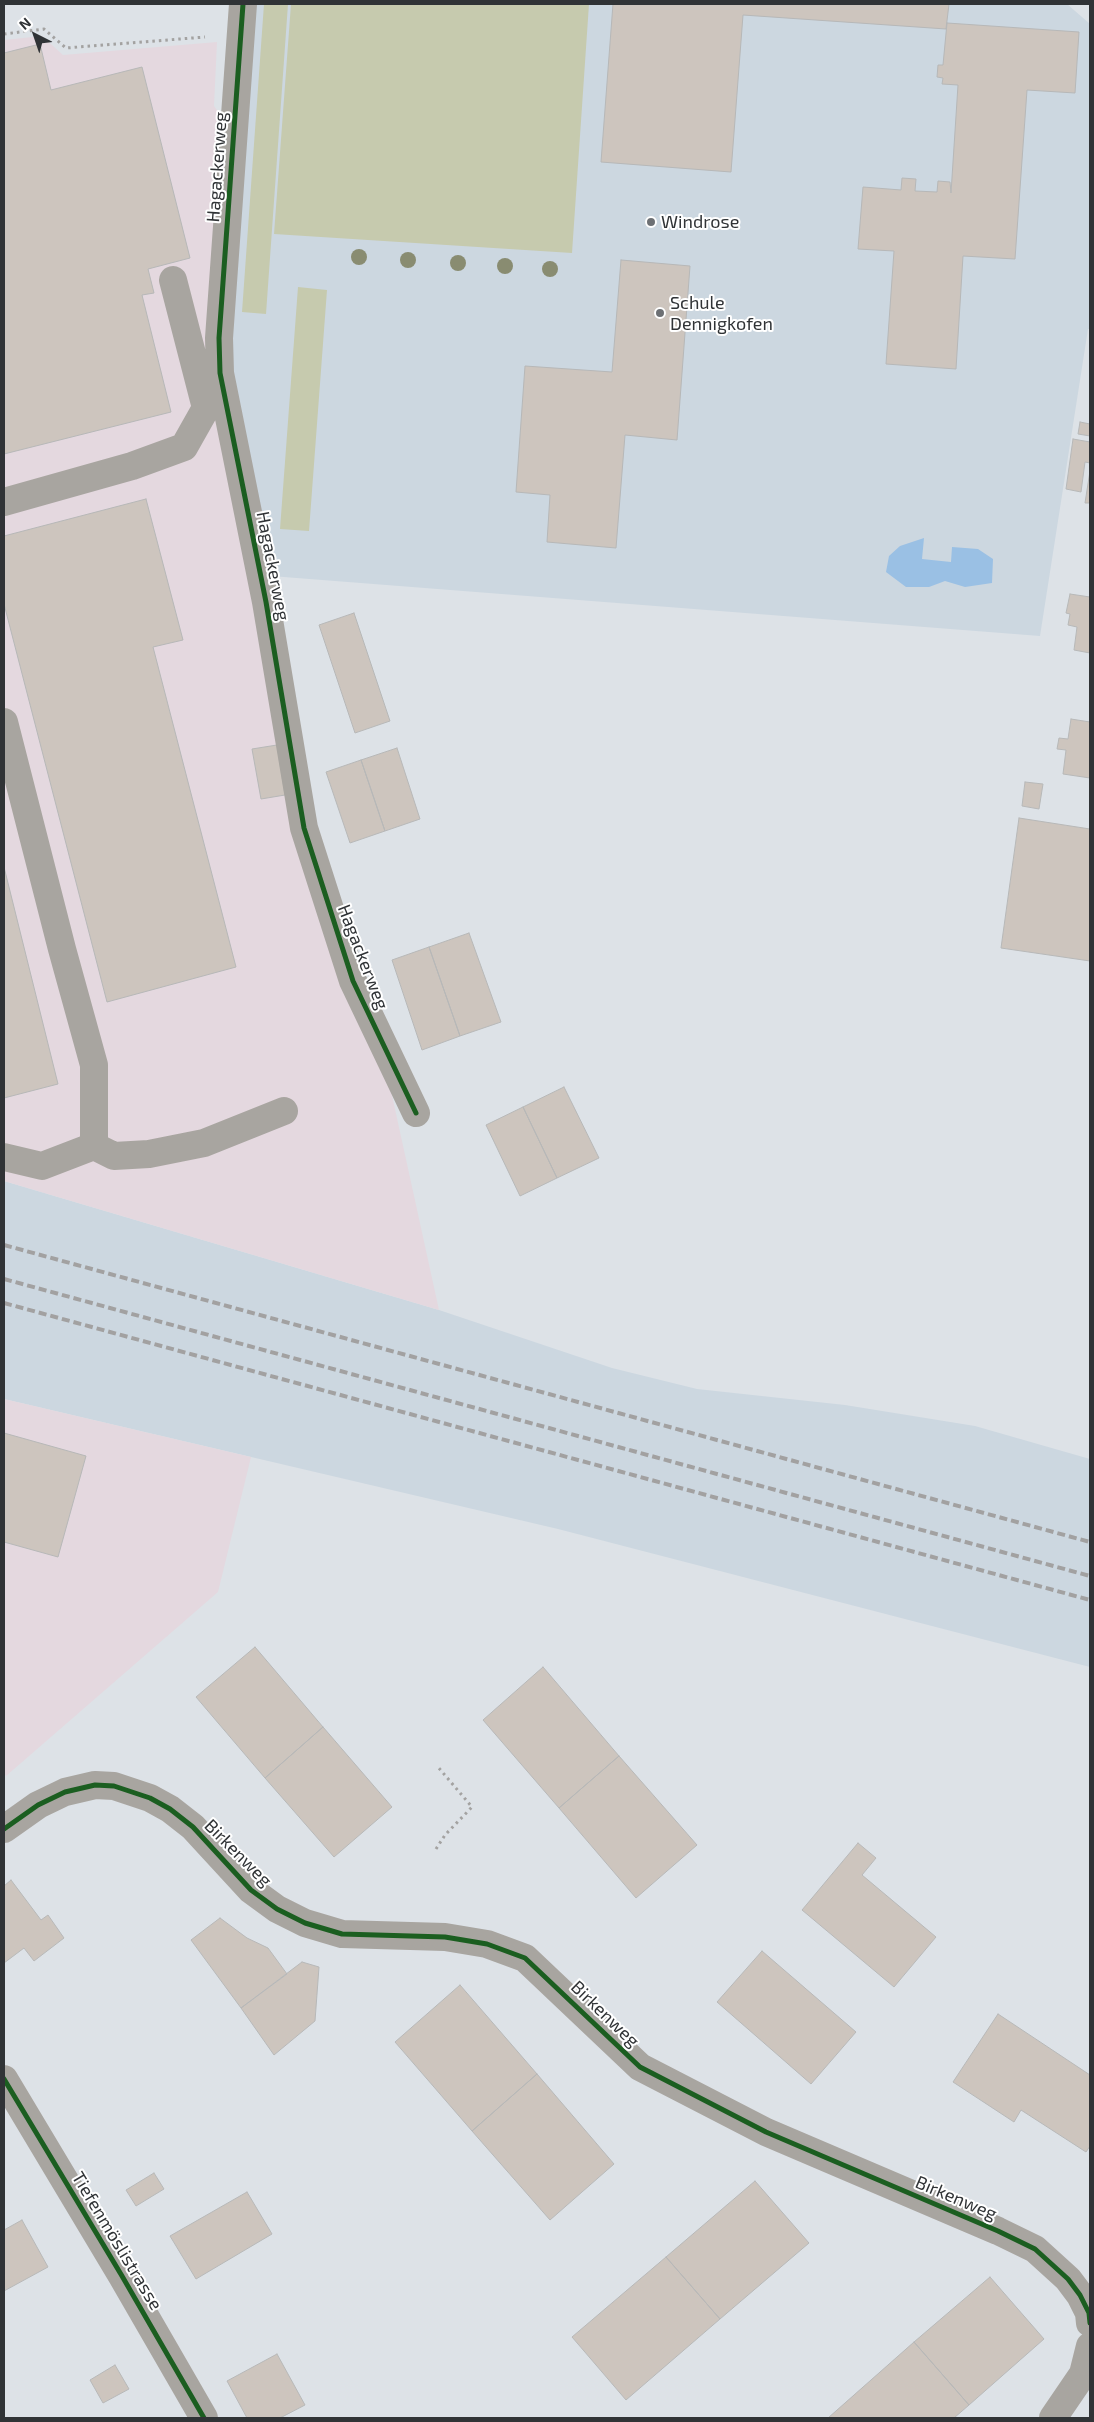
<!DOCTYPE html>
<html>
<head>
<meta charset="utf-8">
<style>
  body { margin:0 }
  #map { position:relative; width:1094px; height:2422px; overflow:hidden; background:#dde2e7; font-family:"Exo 2",sans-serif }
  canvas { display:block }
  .frame { position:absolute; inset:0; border:5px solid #303336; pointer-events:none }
  .north { position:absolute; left:10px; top:10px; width:50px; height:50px; -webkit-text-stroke:4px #fff; paint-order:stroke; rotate:319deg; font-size:14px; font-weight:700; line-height:20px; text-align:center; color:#303336 }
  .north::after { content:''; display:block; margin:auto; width:18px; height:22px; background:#303336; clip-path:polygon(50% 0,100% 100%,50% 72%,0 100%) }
</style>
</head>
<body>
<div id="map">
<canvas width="1094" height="2422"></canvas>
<div class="frame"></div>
<div class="north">N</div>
</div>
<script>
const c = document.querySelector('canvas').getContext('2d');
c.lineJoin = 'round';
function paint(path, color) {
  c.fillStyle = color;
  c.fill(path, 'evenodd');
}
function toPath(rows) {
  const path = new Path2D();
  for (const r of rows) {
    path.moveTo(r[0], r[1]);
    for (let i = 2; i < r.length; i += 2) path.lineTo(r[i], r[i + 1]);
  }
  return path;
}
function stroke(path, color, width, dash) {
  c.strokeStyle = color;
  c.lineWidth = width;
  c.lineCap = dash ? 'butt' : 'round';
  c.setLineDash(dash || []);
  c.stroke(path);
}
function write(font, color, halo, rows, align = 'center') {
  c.font = font + ' "Exo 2",sans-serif';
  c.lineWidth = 4;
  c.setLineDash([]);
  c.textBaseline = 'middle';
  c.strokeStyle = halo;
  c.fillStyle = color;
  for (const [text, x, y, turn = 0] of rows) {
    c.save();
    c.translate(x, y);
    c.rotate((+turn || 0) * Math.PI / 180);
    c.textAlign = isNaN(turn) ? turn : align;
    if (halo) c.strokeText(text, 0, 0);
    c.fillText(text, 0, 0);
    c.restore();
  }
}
const built = toPath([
  [251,4,1067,4,1090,24,1090,329,1088,329,1040,636,271,576,230,373],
  [4,1181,439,1310,612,1368,697,1389,845,1405,975,1426,1090,1459,1090,1667,558,1529,4,1399]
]);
const industrial = toPath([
  [42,36,63,55,217,42,214,106,225,121,209,351,294,824,386,1068,439,1310,4,1181,4,40],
  [4,1399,251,1457,218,1592,6,1776,4,1773]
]);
const green = toPath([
  [264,4,288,4,266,314,242,312],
  [291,4,589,4,572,253,274,234],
  [298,287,327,290,309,531,280,529]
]);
const water = toPath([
  [924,538,922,559,951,562,952,547,978,549,993,559,992,583,965,587,945,581,929,587,906,587,886,572,889,556,900,546]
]);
const building = toPath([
  [613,4,949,4,946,29,743,15,731,172,601,162,613,4],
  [947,23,1079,32,1075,93,1027,90,1015,259,963,256,956,369,886,364,894,251,858,249,863,187,901,190,902,178,916,179,915,191,937,192,938,181,950,182,951,193,958,85,942,84,943,78,937,77,938,65,943,65,947,23],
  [40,44,51,90,142,67,190,258,148,269,154,293,142,295,171,412,4,454,4,53,40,44],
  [621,260,690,266,677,440,625,435,616,548,547,542,550,495,516,492,525,366,612,372,621,260],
  [1080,422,1090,424,1090,436,1078,434,1080,422],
  [1073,439,1090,442,1090,463,1085,462,1081,492,1066,489,1073,439],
  [1090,471,1090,503,1085,503,1090,471],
  [146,499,183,640,153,647,236,967,107,1002,4,604,4,536,146,499],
  [1070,594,1090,597,1090,653,1074,650,1077,627,1068,625,1070,614,1066,613,1070,594],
  [354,613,390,721,355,733,319,625,354,613],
  [1071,719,1090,722,1090,778,1063,774,1066,750,1057,749,1059,738,1068,739,1071,719],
  [277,745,285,795,261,799,252,749,277,745],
  [397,748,420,819,385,831,361,760,397,748],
  [361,760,385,831,350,843,326,772,361,760],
  [1025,782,1043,784,1039,809,1022,806,1025,782],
  [1019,818,1090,829,1090,961,1001,948,1019,818],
  [4,867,58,1084,4,1098,4,867],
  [469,933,501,1022,460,1036,429,947,469,933],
  [429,947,460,1036,422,1050,392,960,429,947],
  [564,1087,599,1158,557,1178,523,1107,564,1087],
  [523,1107,557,1178,520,1196,486,1125,523,1107],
  [4,1433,86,1456,58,1557,4,1542,4,1433],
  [255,1647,323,1727,265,1778,196,1697,255,1647],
  [543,1667,619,1756,559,1808,483,1720,543,1667],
  [323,1727,392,1807,334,1857,265,1778,323,1727],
  [619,1756,697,1845,636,1898,559,1808,619,1756],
  [858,1843,876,1858,862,1875,936,1937,894,1987,802,1910,858,1843],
  [11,1880,41,1920,48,1915,64,1938,34,1961,24,1948,4,1963,4,1886,11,1880],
  [220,1918,247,1938,268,1948,287,1974,241,2008,191,1940,220,1918],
  [762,1951,856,2032,811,2084,717,2002,762,1951],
  [302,1962,319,1967,315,2021,274,2055,241,2008,302,1962],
  [460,1985,537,2074,472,2131,395,2042,460,1985],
  [998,2014,1090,2075,1090,2146,1086,2152,1021,2110,1014,2122,953,2082,998,2014],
  [537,2074,614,2164,550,2220,472,2131,537,2074],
  [154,2173,164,2189,136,2206,126,2190,154,2173],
  [755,2181,809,2243,720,2319,666,2257,755,2181],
  [247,2192,272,2234,196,2279,170,2236,247,2192],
  [22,2220,48,2267,4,2291,4,2230,22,2220],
  [666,2257,720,2319,626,2400,572,2337,666,2257],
  [990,2277,1044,2339,969,2405,914,2342,990,2277],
  [914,2342,969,2405,954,2418,828,2418,914,2342],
  [277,2354,305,2405,280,2418,247,2418,227,2381,277,2354],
  [115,2365,129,2389,103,2403,90,2380,115,2365]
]);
const path = toPath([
  [4,34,44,29,66,48,205,37],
  [436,1849,445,1835,472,1807,438,1767]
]);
const minor = toPath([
  [243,4,219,338,220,373,266,602,304,828,353,981,416,1113],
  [4,502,132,466,184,447,206,408,173,280],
  [4,722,62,949,94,1065,94,1146,42,1166,4,1157],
  [94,1146,114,1156,149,1154,204,1143,284,1111],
  [4,1829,38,1805,65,1792,95,1785,114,1786,150,1798,170,1809,193,1827,251,1890,277,1909,305,1923,342,1934,445,1937,487,1944,525,1958,640,2067,766,2132,998,2231,1035,2249,1068,2279,1080,2295,1089,2313,1090,2323],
  [4,2079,122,2276,204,2418],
  [1053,2418,1083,2374,1090,2346]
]);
const rail = toPath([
  [4,1245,1090,1542],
  [4,1279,1090,1576],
  [4,1303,1090,1600]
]);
const cycleway = toPath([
  [243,4,219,338,220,373,266,602,304,828,353,981,416,1113],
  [4,1829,38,1805,65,1792,95,1785,114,1786,150,1798,170,1809,193,1827,251,1890,277,1909,305,1923,342,1934,445,1937,487,1944,525,1958,640,2067,766,2132,998,2231,1035,2249,1068,2279,1080,2295,1089,2313,1090,2323],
  [4,2079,122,2276,204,2418]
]);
const trees = [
  [359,257],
  [408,260],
  [458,263],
  [505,266],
  [550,269]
];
const markers = [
  [651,222,5,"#6d7074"],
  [660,313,5,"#6d7074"]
];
const streetNames = [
  ["Hagackerweg",217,167,-86],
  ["Hagackerweg",273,566,79],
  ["Hagackerweg",363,957,69],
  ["Birkenweg",238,1853,45],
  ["Birkenweg",605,2014,44],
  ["Birkenweg",956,2198,23],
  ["Tiefenmöslistrasse",117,2241,59]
];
const poiNames = [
  ["Windrose",661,222],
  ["Schule",670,303],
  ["Dennigkofen",670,324]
];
paint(built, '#ccd7e0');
paint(industrial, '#e4d8df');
paint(green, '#c6caae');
paint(water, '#9ac0e4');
paint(building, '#cdc5be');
stroke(building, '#b7b8b8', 1);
stroke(path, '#a3a2a1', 3, [2.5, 4]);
stroke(minor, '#a8a5a0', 28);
stroke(rail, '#a2a1a1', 4, [8, 4]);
stroke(cycleway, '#1b5e20', 5);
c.fillStyle = '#898c71';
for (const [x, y] of trees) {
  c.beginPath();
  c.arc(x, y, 8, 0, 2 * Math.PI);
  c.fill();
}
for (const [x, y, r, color] of markers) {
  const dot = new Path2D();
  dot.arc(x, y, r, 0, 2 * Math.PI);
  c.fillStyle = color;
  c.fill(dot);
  stroke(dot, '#fff', 2);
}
write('18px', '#303336', '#fff', streetNames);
write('18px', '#303336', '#fff', poiNames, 'left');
</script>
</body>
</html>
